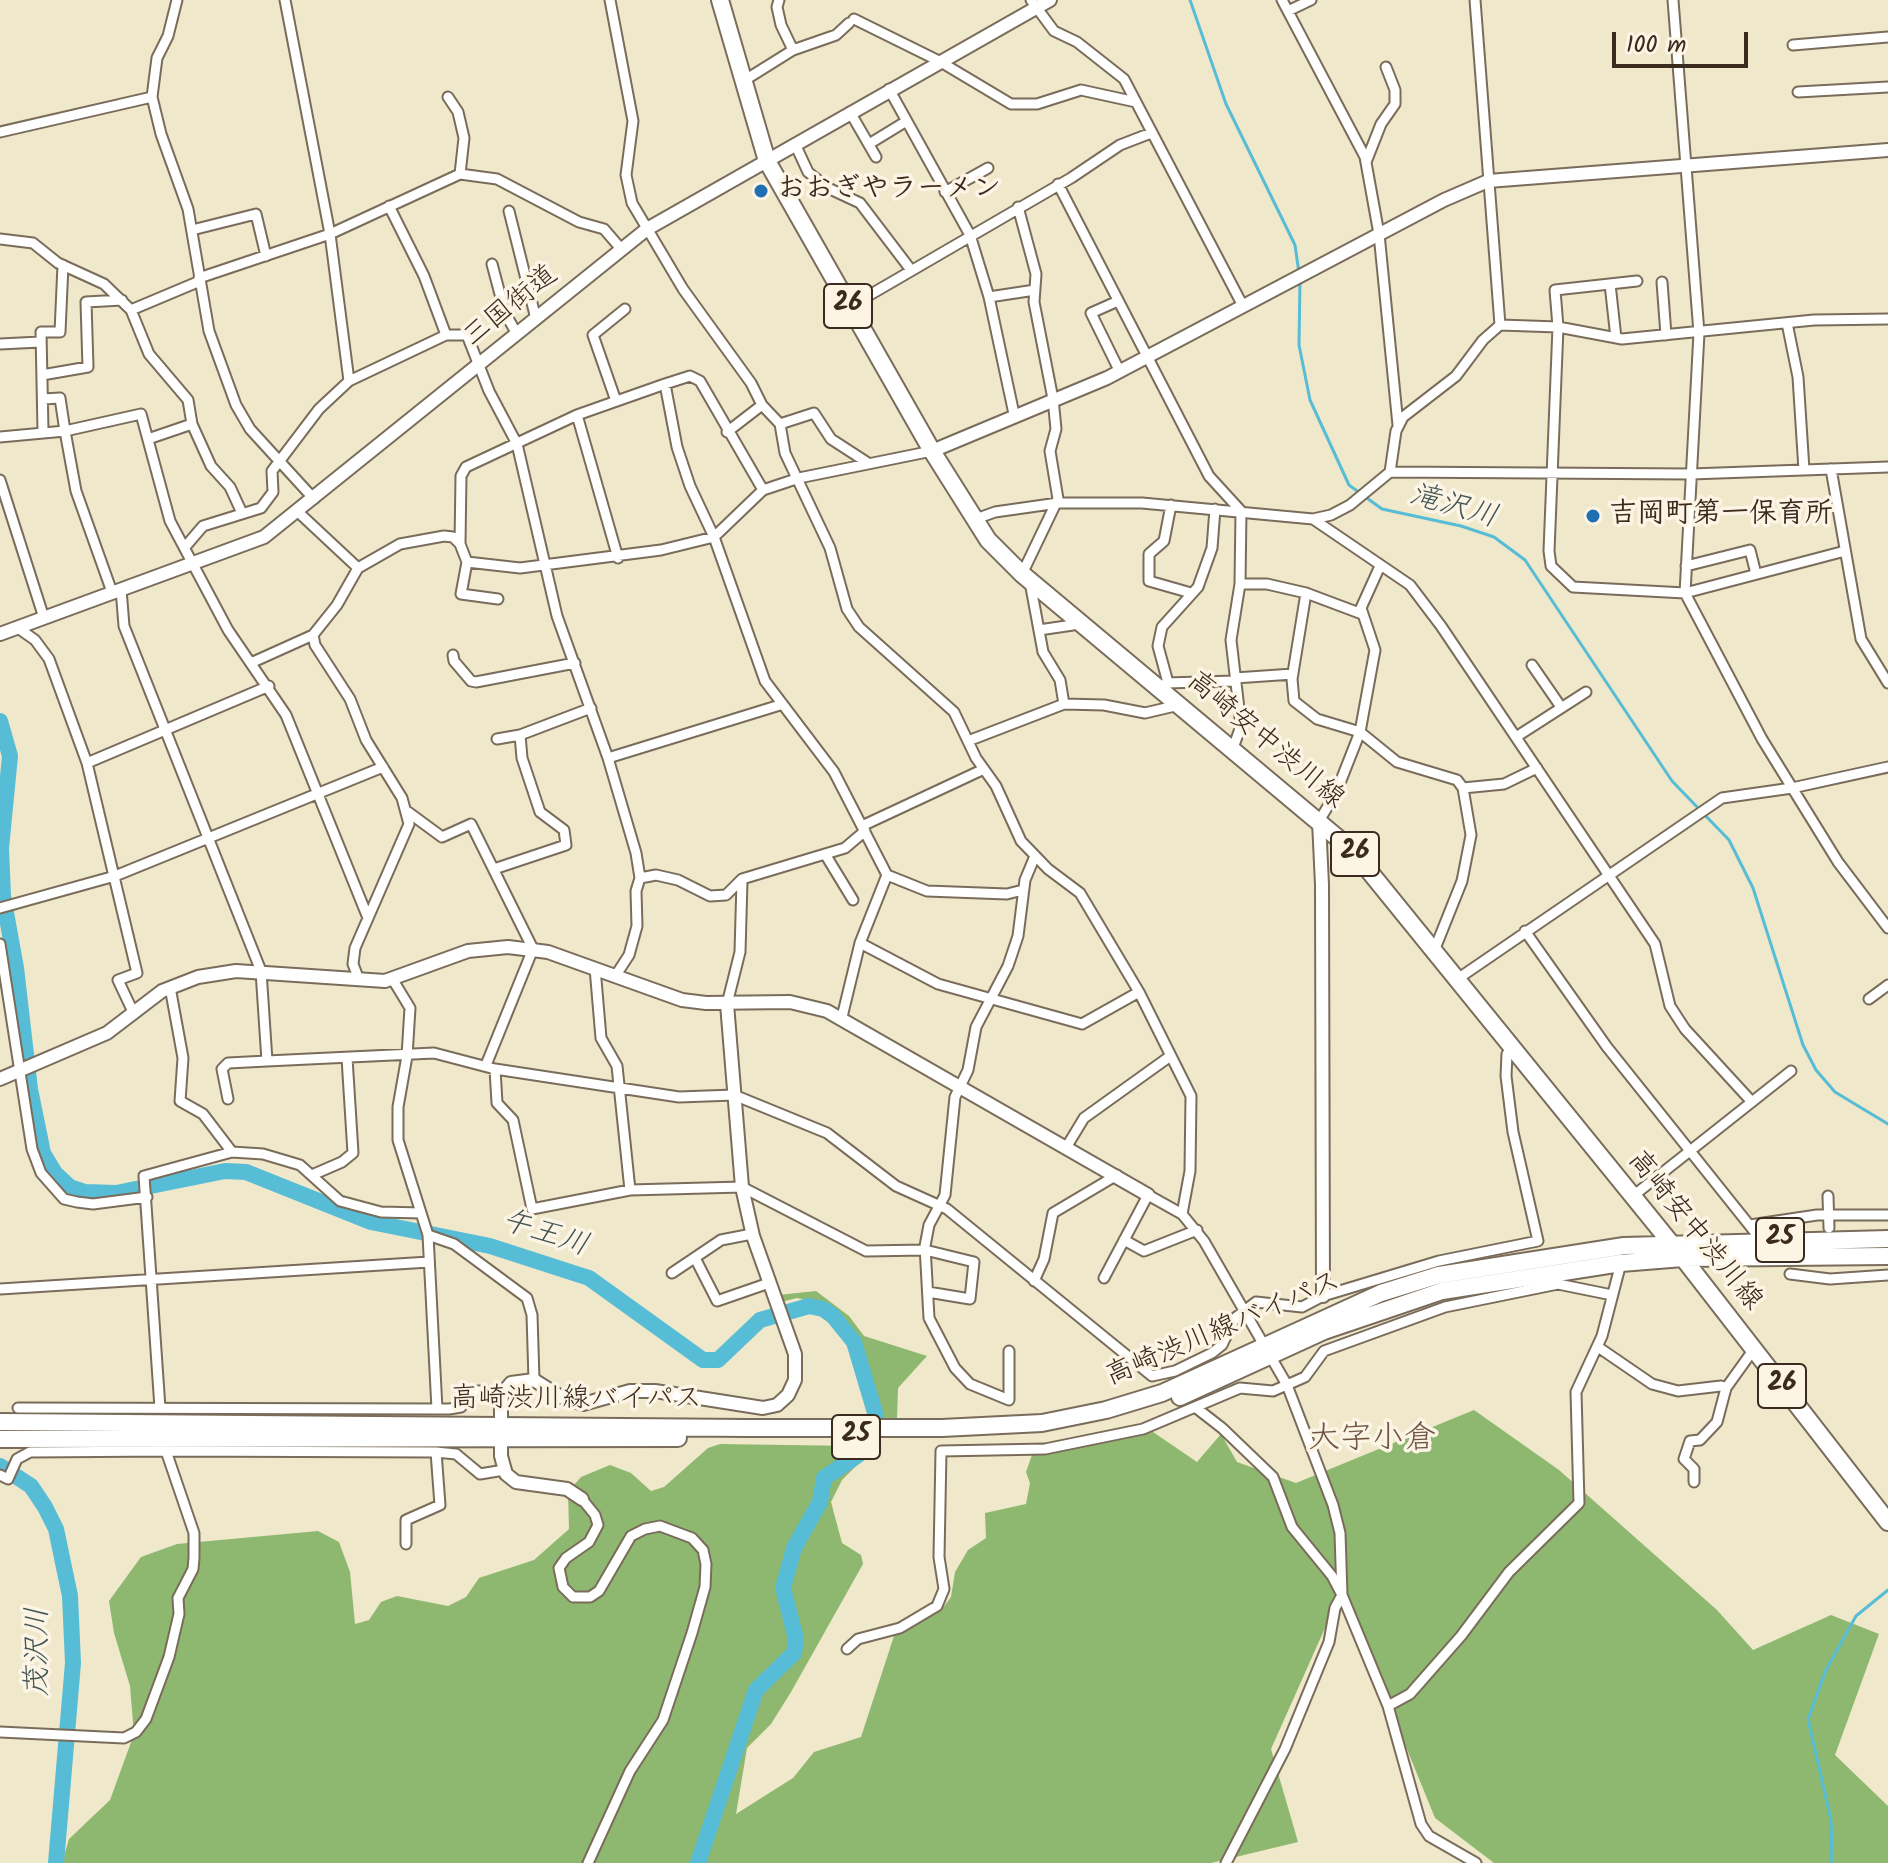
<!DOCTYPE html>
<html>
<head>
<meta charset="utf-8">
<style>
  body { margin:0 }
  #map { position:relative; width:1888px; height:1863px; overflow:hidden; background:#efe8cb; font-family:Kalam,sans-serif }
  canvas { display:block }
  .scale { position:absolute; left:1612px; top:32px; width:136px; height:36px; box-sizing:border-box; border:4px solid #3b2a1e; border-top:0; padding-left:10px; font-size:24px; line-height:28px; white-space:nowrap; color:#3b2a1e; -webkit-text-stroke:6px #fcf5e5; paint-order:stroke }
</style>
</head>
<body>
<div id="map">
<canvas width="1888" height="1863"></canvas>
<div class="scale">100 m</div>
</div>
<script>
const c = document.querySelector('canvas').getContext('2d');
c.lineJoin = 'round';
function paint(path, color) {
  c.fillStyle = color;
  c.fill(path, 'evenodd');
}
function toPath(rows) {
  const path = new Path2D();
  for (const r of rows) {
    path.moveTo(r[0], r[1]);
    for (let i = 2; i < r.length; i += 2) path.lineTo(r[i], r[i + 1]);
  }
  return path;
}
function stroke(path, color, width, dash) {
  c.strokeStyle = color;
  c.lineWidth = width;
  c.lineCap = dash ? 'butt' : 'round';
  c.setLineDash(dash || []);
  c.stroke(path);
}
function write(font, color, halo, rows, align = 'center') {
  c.font = font + ' Kalam,"Klee One",sans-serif';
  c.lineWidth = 7;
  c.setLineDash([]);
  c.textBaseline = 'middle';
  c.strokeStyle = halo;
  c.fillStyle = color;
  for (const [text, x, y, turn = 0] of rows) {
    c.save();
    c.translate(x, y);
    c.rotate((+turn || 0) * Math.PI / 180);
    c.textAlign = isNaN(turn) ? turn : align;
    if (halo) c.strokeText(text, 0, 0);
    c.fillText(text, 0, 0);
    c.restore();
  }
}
const forest = toPath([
  [816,1291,849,1316,864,1336,927,1356,898,1388,897,1418,879,1418,863,1358,841,1318,822,1304,797,1298,781,1302,778,1295],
  [1474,1410,1559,1470,1717,1610,1753,1650,1831,1615,1879,1634,1835,1755,1888,1806,1888,1863,1494,1863,1435,1818,1342,1590,1271,1749,1298,1842,1211,1863,62,1863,69,1839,110,1800,134,1734,130,1686,114,1633,109,1601,141,1557,177,1544,318,1531,339,1542,350,1572,355,1624,369,1620,381,1602,397,1596,448,1606,466,1597,479,1578,534,1560,569,1529,568,1492,581,1477,610,1465,631,1473,651,1491,664,1487,708,1448,720,1444,856,1446,880,1453,864,1458,842,1480,831,1502,842,1543,861,1555,863,1564,791,1692,771,1724,747,1748,736,1814,793,1778,814,1752,861,1737,894,1636,942,1609,951,1597,955,1572,968,1550,986,1538,985,1513,1026,1504,1030,1483,1026,1472,1032,1455,1153,1432,1197,1462,1221,1434,1237,1462,1296,1483]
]);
const stream = toPath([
  [1190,0,1226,104,1295,245,1299,273],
  [1300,281,1299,345,1310,400,1349,485,1382,509,1461,526,1494,537,1525,560,1672,781,1729,840,1753,888,1803,1045,1816,1070,1835,1092,1888,1124],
  [1832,1863,1831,1820,1808,1719,1826,1670,1856,1616,1888,1590]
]);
const river = toPath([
  [0,721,10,756,1,848,3,896,16,968,30,1089,43,1153,55,1173,70,1187,85,1192,116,1193,225,1171,246,1172,371,1222,490,1246,589,1278,703,1360,718,1360,760,1320,809,1306,823,1309,833,1316,854,1342,876,1416,870,1437,858,1455,824,1478,820,1502,794,1548,783,1588,796,1639,794,1653,756,1690,698,1863],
  [0,1466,31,1486,45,1507,56,1529,70,1596,73,1663,56,1863]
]);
const minor = toPath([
  [177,0,168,36,157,58,152,97,161,134,188,209,209,331,236,405,250,429,314,499],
  [285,0,330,234,349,381],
  [610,0,633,121,626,175,632,203,683,289,751,383,762,405,780,424,785,453,830,548,847,609,859,627,954,712,976,758,996,786,1021,841,1048,869,1080,893,1139,992,1191,1096,1190,1171,1182,1214],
  [1031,0,1054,31,1077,42,1124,79,1243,306],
  [1282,0,1365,157,1379,234,1398,425],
  [1475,0,1500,325],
  [1673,0,1699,333,1685,593,1762,739,1838,862,1888,928],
  [1288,11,1311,0],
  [854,19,939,61,1011,104,1037,104,1081,90,1136,102],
  [1793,45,1888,37],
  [793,50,836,35,849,23],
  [745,80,793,50,781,25,777,7,779,0],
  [889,89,970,235,989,297,1014,414],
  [1798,92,1888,87],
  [850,112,876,157],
  [0,132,152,97],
  [795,144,808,172,828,188,860,203,911,270],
  [869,144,905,122],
  [1366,162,1381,124,1395,104,1395,90,1386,67],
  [460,174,497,179,579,222,604,229,622,250],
  [1058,184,1209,476,1241,511,1240,584,1231,640,1241,726,1233,748],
  [945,192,988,168],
  [389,206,424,276,446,335],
  [1018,207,1036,274,1034,302,1053,399,1056,429,1050,451,1058,499,1022,574],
  [509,211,536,319],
  [192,230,256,214,266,256],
  [0,239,33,243,58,263,104,284,131,310,200,281],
  [492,264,505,313,517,334],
  [199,278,330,234,460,174,464,138,458,112,448,97],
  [1637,281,1555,290,1558,327,1549,551,1551,566,1573,587,1685,593,1845,551],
  [1662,282,1666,335],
  [1610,284,1616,338],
  [989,297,1035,290],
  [1118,301,1091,313,1120,372],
  [849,307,1071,178,1120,145,1151,133],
  [131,310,149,354,188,400,192,424,211,466,230,487,242,513],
  [1787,323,1798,377,1804,470],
  [0,344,40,342],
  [42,375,88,367,86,302,122,300],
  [665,384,690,376,700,381,763,490],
  [43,399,60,398,65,431,141,414,170,521,228,630,286,715,368,918],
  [616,401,593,335,625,309],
  [577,415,618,558],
  [780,424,814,413,831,439,868,463],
  [43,431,41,332,60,332,63,265],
  [727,432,762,405],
  [0,437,65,431,76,491,112,592],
  [148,439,192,424],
  [1831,469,1861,639,1888,683],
  [1390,472,1691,474,1888,467],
  [0,480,44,618],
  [1171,505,1164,541,1149,554,1149,581,1191,593],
  [297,511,358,568],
  [1313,519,1410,585,1441,626,1655,944,1670,1006,1685,1029,1752,1102],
  [973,520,995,512,1058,503,1142,503,1313,519,1331,515,1350,505,1390,472,1396,431,1403,417,1456,376,1483,340,1500,325,1558,327,1622,339,1814,320,1888,319],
  [460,544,461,476,466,467,577,415,665,384,677,447,690,486,714,537,765,681,834,772,887,875,860,943,842,1017],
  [185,547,203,526,261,508,273,492,272,471,319,409,349,381,446,335,467,335,489,391,517,444,557,616,608,758,636,853,640,878,636,891,637,926,629,955,616,975],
  [467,562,461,594,498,599],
  [1686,566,1750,550,1756,574],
  [1030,582,1043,652,1060,680,1064,704],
  [1240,584,1267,584,1306,593,1362,614],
  [121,589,124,626,261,971,267,1061,434,1053,495,1069,679,1097,734,1095,827,1133,896,1186,947,1209,1152,1376,1175,1371,1212,1353,1222,1345,1235,1318,1256,1302,1302,1307,1323,1296,1439,1261,1538,1241,1513,1132,1506,1076,1507,1054,1512,1049],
  [1306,593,1292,679,1294,701,1317,719,1360,732,1397,762,1457,780,1463,788,1471,835,1462,881,1434,951],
  [18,628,35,640,49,659,87,763,137,973,118,980,134,1014],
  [1039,630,1073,625,1078,620],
  [453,655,454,661,471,681,476,682,575,663],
  [253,662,313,635],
  [1532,665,1561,707],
  [1235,678,1293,674],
  [1166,683,1235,681],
  [1165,693,1167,679,1158,646,1162,627,1198,587,1212,548,1215,509],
  [1516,737,1586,692],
  [497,739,520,735,591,708],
  [968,741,1064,704,1104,705,1145,713,1179,705],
  [608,758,780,705],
  [87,763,269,686],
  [1463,788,1504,784,1537,768],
  [408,812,442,837,471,824,533,949,486,1065],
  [1319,821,1336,793,1360,732,1375,650,1361,608,1380,566],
  [864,825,984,769],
  [825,854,853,900],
  [494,869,566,845,564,830,540,812,522,758,520,735],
  [887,875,927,891,1007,894,1023,890],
  [640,878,656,875,678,880,710,896,726,895,742,879,845,848,865,831],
  [0,908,115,876,383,767],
  [1525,931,1607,1047,1762,1241],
  [860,943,938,984,1082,1024,1139,992],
  [0,944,32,1149,41,1173,64,1199,77,1202,93,1204,147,1197],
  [595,968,601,1038,617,1066,630,1190],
  [359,980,353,964,355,948,409,824,402,798,366,740,350,699,315,645,313,635,337,605,358,568,400,544,444,536,453,537,460,544,467,562,520,568,661,550,714,537,763,490,799,478,932,451],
  [393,980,410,1008,407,1056,398,1107,398,1140,428,1235,437,1409],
  [1456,980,1722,798,1792,788,1888,767],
  [170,987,183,1058,180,1101,203,1114,232,1152],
  [1869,999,1888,985],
  [727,1004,740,952,742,881],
  [495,1069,497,1103,513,1120,532,1209,630,1190,742,1187,866,1251,925,1250,974,1262,970,1299,928,1292],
  [228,1099,222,1069,228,1063,267,1061],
  [1067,1146,1084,1118,1169,1057],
  [312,1175,342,1162,353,1153,347,1058],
  [1633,1196,1791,1071],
  [1828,1196,1829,1228],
  [1750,1225,1817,1215,1888,1215],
  [428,1235,454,1244,527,1298,532,1315,534,1380],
  [1124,1240,1144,1251,1197,1230],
  [695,1258,717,1301,769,1283],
  [672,1273,721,1240,752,1234],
  [1790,1274,1830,1279,1888,1275],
  [1104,1278,1148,1195,1182,1214,1204,1241,1287,1385,1333,1505,1340,1533,1342,1595,1388,1706,1421,1824,1429,1836,1476,1863],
  [1034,1281,1044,1259,1053,1213,1117,1175],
  [0,1289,429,1262],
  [1598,1347,1652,1384,1678,1391,1721,1386,1726,1388],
  [1009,1351,1009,1400,970,1384,955,1368,929,1318,925,1246,929,1225,945,1195,955,1097,968,1070,976,1027,1008,966,1018,936,1025,880,1035,856],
  [1195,1407,1222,1428,1273,1477,1292,1527,1332,1576,1342,1595,1335,1608,1329,1642,1285,1749,1226,1863],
  [18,1408,449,1409,461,1407,475,1391,504,1391],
  [160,1408,144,1176,232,1152,263,1154,300,1165,340,1201,381,1212,421,1213],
  [0,1475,8,1479,17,1459,30,1452,166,1451,436,1452,456,1454,480,1474,504,1470],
  [1694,1482,1694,1469,1684,1459,1690,1441,1700,1440,1717,1422,1726,1388,1754,1349],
  [582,1499,595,1515,598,1525,589,1542,566,1558,559,1568,563,1587,573,1597,590,1597,599,1591,631,1536,645,1529,660,1526,692,1538,703,1550,706,1564,705,1587,692,1633,663,1720,630,1771,588,1863],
  [406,1544,406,1520,440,1505,436,1452],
  [847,1649,858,1639,900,1628,937,1606,944,1589,939,1557,941,1451,1045,1449,1143,1429,1240,1388,1273,1391,1305,1377,1324,1351,1445,1307,1558,1284,1612,1295],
  [1388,1706,1410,1694,1461,1636,1509,1572,1579,1503,1576,1392,1602,1336,1621,1263],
  [0,1732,124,1738,136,1732,146,1719,169,1657,179,1614,178,1598,193,1569,194,1558,194,1533,166,1451]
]);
const tertiary = toPath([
  [932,451,1107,378,1444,200,1488,181,1888,150],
  [0,634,264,537,647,229,1050,0],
  [1319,821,1322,885,1323,1296],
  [0,1079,107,1033,162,991,198,977,236,971,385,981,468,951,508,947,548,952,682,1000,706,1003,790,1002,827,1011,1148,1195],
  [582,1499,567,1489,516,1482,506,1474,501,1456,501,1409,502,1394,511,1383,534,1380,561,1397,583,1404,630,1391,655,1391,763,1408,777,1405,788,1395,795,1380,795,1354,753,1236,742,1187,727,1004]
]);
const primary = toPath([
  [720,0,767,161,932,451,988,540,1022,574,1352,850,1683,1258,1888,1522],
  [1180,1397,1324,1331,1442,1291,1621,1263,1683,1258,1888,1256],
  [0,1422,748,1428,942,1428,1042,1423,1106,1410,1162,1393,1381,1293,1439,1275,1624,1246,1888,1239],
  [0,1439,678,1438]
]);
const markers = [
  [761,191,8,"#1f6fb2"],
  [1593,516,8,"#1f6fb2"]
];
const shields = [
  [848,306,48],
  [1355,854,48],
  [1780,1240,48],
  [1782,1386,48],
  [856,1437,48]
];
const shieldNames = [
  ["26",848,306],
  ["26",1355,854],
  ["25",1780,1240],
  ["26",1782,1386],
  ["25",856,1437]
];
const poiNames = [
  ["おおぎやラーメン",777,191],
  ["吉岡町第一保育所",1609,516]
];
const streetNames = [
  ["三国街道",512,308,-39],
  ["高崎安中渋川線",1264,742,40],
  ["高崎安中渋川線",1693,1232,51],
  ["高崎渋川線バイパス",1224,1331,-23],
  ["高崎渋川線バイパス",576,1401]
];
const waterNames = [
  ["滝沢川",1453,509,16],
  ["午王川",544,1236,18],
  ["茂沢川",41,1652,-90]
];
const quarterNames = [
  ["大字小倉",1372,1442]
];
paint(forest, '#8eb86f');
stroke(stream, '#57bcd5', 3);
stroke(river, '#57bcd5', 16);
stroke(minor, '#7a6c5b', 13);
stroke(tertiary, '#7a6c5b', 16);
stroke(primary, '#7a6c5b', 20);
stroke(minor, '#fff', 9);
stroke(tertiary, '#fff', 12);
stroke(primary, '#fff', 16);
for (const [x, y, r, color] of markers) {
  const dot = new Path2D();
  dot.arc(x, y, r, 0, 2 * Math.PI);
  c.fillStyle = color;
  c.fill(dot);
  stroke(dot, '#fcf5e5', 3);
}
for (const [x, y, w] of shields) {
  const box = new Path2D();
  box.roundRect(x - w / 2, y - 22, w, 44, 6);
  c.fillStyle = '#fcf5e5';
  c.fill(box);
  stroke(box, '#3b2a1e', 2);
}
write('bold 26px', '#3b2a1e', null, shieldNames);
write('bold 28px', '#3b2a1e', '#fcf5e5', poiNames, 'left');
write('28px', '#3b2a1e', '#fcf5e5', streetNames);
write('italic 30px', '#435655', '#fcf5e5', waterNames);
write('32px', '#715543', '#fcf5e5', quarterNames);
</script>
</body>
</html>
